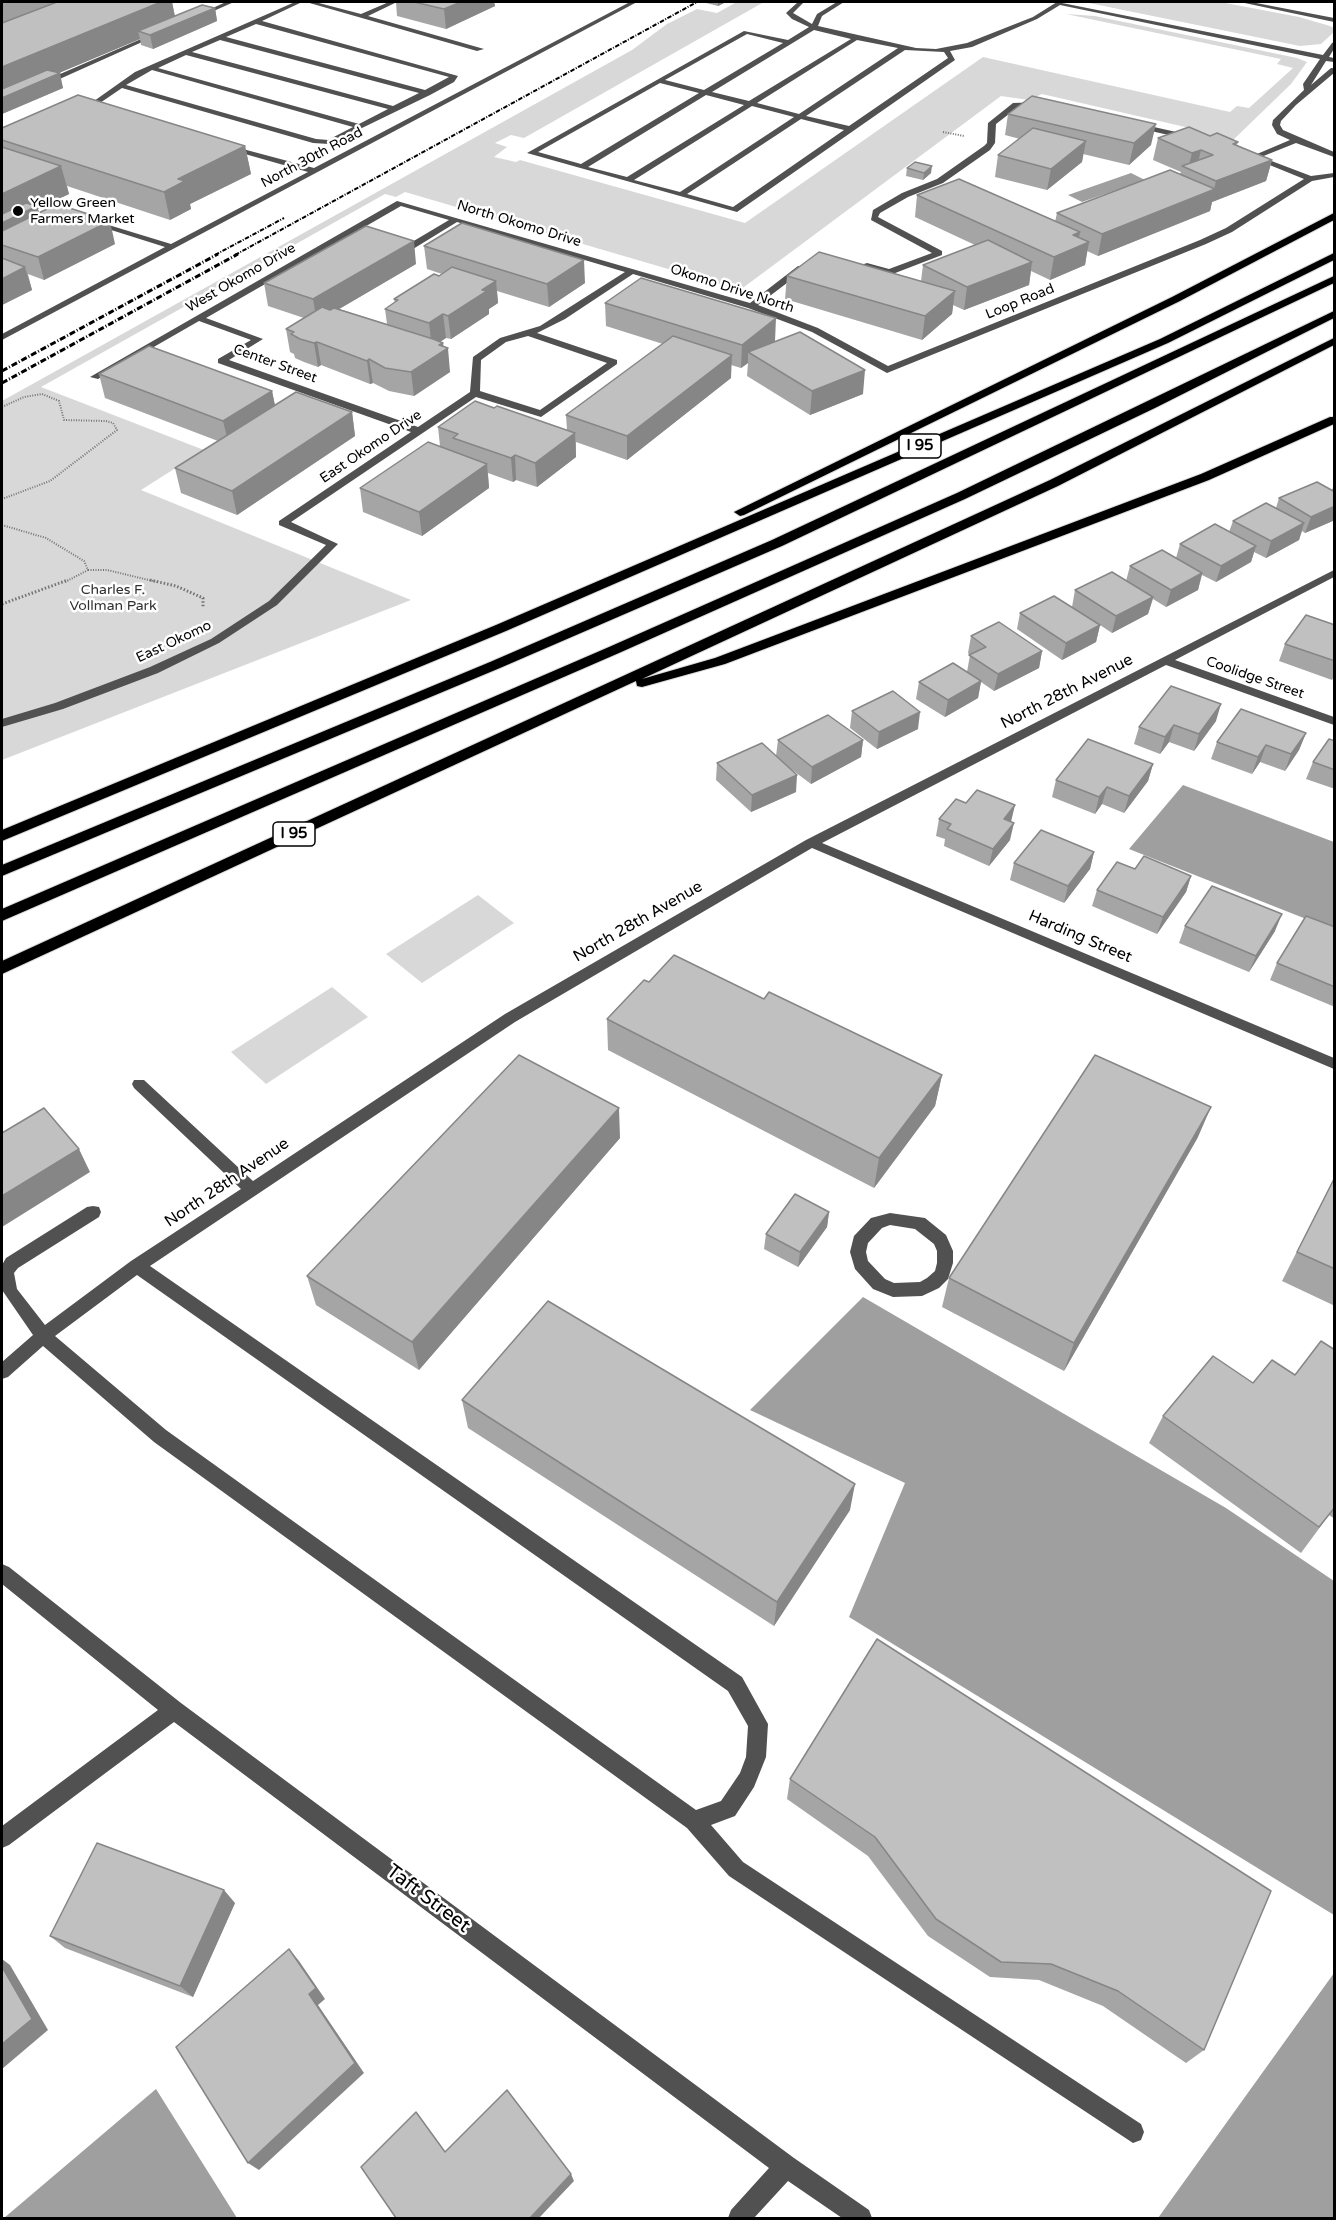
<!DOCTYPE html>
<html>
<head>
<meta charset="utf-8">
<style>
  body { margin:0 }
  #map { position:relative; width:1336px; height:2220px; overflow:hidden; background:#fff; font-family:"Varela Round",sans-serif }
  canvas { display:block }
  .frame { position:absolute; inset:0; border:3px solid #000; pointer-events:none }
</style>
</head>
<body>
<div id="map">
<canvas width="1336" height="2220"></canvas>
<div class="frame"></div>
</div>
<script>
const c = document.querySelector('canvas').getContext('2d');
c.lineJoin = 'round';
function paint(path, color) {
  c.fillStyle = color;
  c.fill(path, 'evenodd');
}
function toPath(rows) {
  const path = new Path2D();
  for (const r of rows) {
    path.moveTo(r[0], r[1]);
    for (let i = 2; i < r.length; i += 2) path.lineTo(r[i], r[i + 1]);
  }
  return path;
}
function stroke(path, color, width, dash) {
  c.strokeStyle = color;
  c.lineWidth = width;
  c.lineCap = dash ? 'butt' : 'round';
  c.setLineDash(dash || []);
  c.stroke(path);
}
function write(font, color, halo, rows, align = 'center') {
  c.font = font + ' "Varela Round",sans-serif';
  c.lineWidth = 5;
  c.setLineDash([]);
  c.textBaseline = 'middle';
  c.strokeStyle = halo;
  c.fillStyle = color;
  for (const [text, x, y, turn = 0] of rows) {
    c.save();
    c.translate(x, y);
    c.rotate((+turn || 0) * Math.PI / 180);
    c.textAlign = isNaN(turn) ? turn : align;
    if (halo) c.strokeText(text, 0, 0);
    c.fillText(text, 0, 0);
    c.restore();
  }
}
const green = toPath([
  [745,2,764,2,524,138,511,135,495,143,507,147,494,157,516,162,520,160,745,223,983,57,1230,112,1237,106,1249,108,1293,68,1277,64,1281,59,1066,14,1095,16,1297,58,1307,62,1291,84,1231,142,1190,133,1194,129,1042,94,1029,100,1001,96,740,290,405,192,396,197,385,194,41,387,204,450,141,490,411,600,2,760,2,401,632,50,667,24,697,9,717,13,735,3],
  [1084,2,1220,2,1299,17,1330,26,1334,28,1334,32,1321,44,1300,46],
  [478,895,514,923,422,983,386,954],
  [332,987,368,1017,266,1084,231,1052]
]);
const water = toPath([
  [2,2,58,2,2,24],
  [1131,173,1145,180,1082,202,1068,195],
  [1183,785,1334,842,1334,930,1129,849],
  [863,1297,1226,1508,1334,1581,1334,1915,849,1617,905,1483,750,1410],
  [1334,1973,1334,2218,1158,2218],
  [156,2089,237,2218,4,2218]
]);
const pathFar1 = toPath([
  [943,132,964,136],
  [2,407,24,397,42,394,59,401,64,420,106,421,113,423,117,430,50,481,2,499],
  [2,525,46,538,84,561,88,570,65,582],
  [88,570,107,570,157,582]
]);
const path = toPath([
  [150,580,176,586,203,598,203,608],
  [2,604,68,580]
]);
const minor = toPath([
  [226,2,234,2,200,17,195,16,226,2],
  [295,2,302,2,262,21,458,76,454,82,430,95,329,144,313,143,122,88,97,105,103,107,103,111,87,106,135,72,295,2],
  [256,24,449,77,425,90,226,37,256,24],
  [220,40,419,93,393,106,192,52,220,40],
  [186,55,388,109,359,124,158,68,186,55],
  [152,70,353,127,328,140,316,139,126,85,152,70],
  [306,2,315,2,361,14,389,2,397,2,368,16,484,49,477,51,306,2],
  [630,2,637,2,2,340,2,334,165,247,89,223,89,219,171,244,308,172,224,148,224,144,314,168,630,2],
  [798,2,804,2,793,13,812,24,817,14,837,2,844,2,822,16,818,26,916,48,936,49,967,43,1033,17,1057,2,1323,55,1332,43,1334,42,1334,49,1329,57,1334,58,1334,62,1326,61,1311,85,1331,68,1334,68,1334,73,1296,105,1281,121,1280,125,1283,130,1334,152,1334,157,1296,143,1261,157,1311,176,1334,173,1334,177,1312,181,1232,232,1206,244,887,373,812,332,748,308,633,274,565,319,537,333,617,360,617,364,541,417,476,397,291,522,338,544,277,605,219,643,158,673,63,709,2,727,2,719,55,703,150,667,211,639,269,601,326,545,279,525,279,521,411,432,218,363,218,359,251,340,199,321,98,379,90,377,397,201,750,303,798,266,804,266,804,270,758,305,818,328,888,366,1200,240,1226,228,1304,179,1250,157,1290,140,1277,134,1272,125,1273,120,1304,90,1303,84,1320,59,1060,5,1037,19,972,47,950,51,955,60,737,212,527,153,744,31,788,40,809,27,792,19,786,13,798,2],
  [814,30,851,39,749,101,712,92,814,30],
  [747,34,783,43,704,90,665,80,747,34],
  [857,40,898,48,799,114,757,103,857,40],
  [905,50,944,52,948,58,849,126,806,116,905,50],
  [660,83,699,93,581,164,538,152,660,83],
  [706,95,744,105,627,177,588,167,706,95],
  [752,106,794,117,680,192,634,180,752,106],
  [801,119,844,130,733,207,687,194,801,119],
  [401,206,449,220,407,245,407,249,413,249,457,222,625,272,540,326,500,338,473,357,470,392,418,427,229,360,263,339,206,318,401,206],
  [528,336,607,363,540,410,480,391,481,360,506,342,528,336],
  [1240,2,1251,2,1334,18,1334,22,1240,2],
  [155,33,160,34,44,86,37,84,155,33],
  [1042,102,1039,106,1018,107,996,124,995,143,990,150,943,183,908,197,880,213,878,217,942,251,942,255,890,275,864,268,864,264,867,263,889,269,932,253,871,220,873,210,902,193,937,179,984,146,987,143,988,123,1013,103,1042,102],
  [1136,123,1194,136,1195,138,1191,140,1133,127,1136,123],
  [1334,570,1334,577,1175,660,1334,717,1334,725,1166,665,822,843,1334,1058,1334,1069,812,848,515,1022,150,1266,742,1677,768,1724,766,1757,754,1787,735,1816,711,1825,743,1862,1141,2124,1144,2132,1141,2140,1133,2143,729,1876,687,1828,154,1442,43,1346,8,1377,2,1379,2,1362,33,1335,2,1290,2,1265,6,1258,87,1207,93,1206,99,1207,101,1212,99,1217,18,1268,14,1273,17,1289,45,1325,131,1261,241,1189,134,1088,132,1084,134,1080,144,1080,253,1181,505,1014,806,840,1334,570],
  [137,1275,728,1691,748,1726,746,1757,740,1773,721,1801,696,1810,166,1430,55,1336,137,1275],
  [890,1213,925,1218,946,1235,953,1251,953,1263,948,1279,939,1288,922,1296,893,1297,873,1289,855,1269,850,1252,854,1236,871,1218,890,1213],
  [890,1225,915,1229,934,1244,937,1251,937,1263,935,1271,927,1278,920,1282,894,1283,885,1279,868,1261,866,1252,868,1243,882,1228,890,1225],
  [2,1564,9,1567,181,1703,794,2158,869,2210,872,2218,842,2218,788,2181,754,2218,728,2218,731,2210,769,2168,174,1722,9,1845,2,1848,2,1826,158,1710,2,1584,2,1564]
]);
const highway = toPath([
  [1334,213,1334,220,1180,301,744,515,740,516,734,512,1172,297,1334,213],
  [1334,253,1334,260,1168,343,506,631,2,841,2,830,496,625,1160,339,1334,253],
  [1334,276,1334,283,782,546,500,668,2,876,2,865,490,662,772,540,1334,276],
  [1334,311,1334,318,1155,408,965,499,619,653,2,921,2,909,609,647,957,493,1334,311],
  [1334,338,1334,345,1058,486,642,679,715,658,1201,474,1330,417,1334,417,1334,424,1209,480,725,664,642,687,637,686,636,681,2,974,2,961,1050,480,1334,338]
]);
const railFar1 = toPath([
  [215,255,284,218],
  [235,255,697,2]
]);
const rail = toPath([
  [2,371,218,254],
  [2,383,238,254]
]);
const wall = toPath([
  [57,2,172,2,175,16,215,8,217,21,153,49,141,45,140,39,58,73,63,88,2,114],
  [396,2,494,2,495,6,446,29,397,16],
  [702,2,726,2,718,6],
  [1008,114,1151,145,1129,165,1083,154,1082,162,1047,190,995,177,998,155,1020,139,1005,135],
  [2,128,245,146,251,174,190,204,191,209,170,220,67,186,69,194,38,209,39,213,115,244,44,280,28,274,32,290,2,305],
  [1210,136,1238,142,1237,145,1272,160,1266,181,1212,202,1210,211,1098,256,1087,251,1085,265,1050,280,1031,271,1029,285,964,310,953,305,952,314,922,340,785,299,787,276,921,281,923,265,975,245,915,217,917,195,1055,222,1057,213,1180,174,1181,172,1153,160,1158,138],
  [907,168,931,173,923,180,906,176],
  [424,246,585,283,549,307,497,291,498,303,489,309,489,314,451,339,446,338,440,342,443,343,450,372,414,396,389,391,373,383,370,384,321,365,318,367,304,362,295,358,294,354,290,352,286,329,304,318,268,306,264,283,416,264,339,309,387,324,385,309,395,303,394,299,442,274,427,269],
  [605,303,775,341,772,343,863,394,810,415,747,376,748,363,741,368,731,365,731,378,627,460,576,442,576,457,537,487,516,480,513,482,488,473,489,488,422,536,363,512,360,488,440,446,438,427,494,408,567,430,566,415,663,344,606,326],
  [99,374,272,391,275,406,352,412,355,436,237,515,181,493,175,468,218,441,105,398],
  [1335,482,1335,520,1305,533,1302,531,1299,540,1266,558,1254,552,1251,562,1216,582,1202,575,1198,590,1166,607,1153,599,1148,614,1112,633,1100,625,1096,642,1062,660,1017,629,1020,613,1072,607,1075,590,1126,581,1130,566,1176,558,1180,544,1229,532,1233,521,1276,508,1279,498,1332,490],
  [1335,625,1335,675,1332,680,1279,661,1285,644],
  [971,636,1042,651,1039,668,994,691,981,682,978,698,945,717,916,699,919,682,967,672,970,655,968,653],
  [852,711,918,729,877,749,850,728],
  [1216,721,1194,751,1169,742,1160,754,1134,744,1139,727],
  [1306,733,1299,750,1285,771,1260,762,1252,774,1211,759,1217,742],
  [778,740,863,740,861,757,811,784,783,763,796,792,751,812,716,780,717,763,776,756],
  [1335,741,1335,789,1306,779,1313,762],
  [1153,764,1148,781,1124,813,1102,804,1095,814,1052,797,1056,780],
  [939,819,1011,822,1010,840,989,866,944,846,945,839,936,836],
  [1094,852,1090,869,1064,903,1010,880,1014,863],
  [1135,869,1191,876,1186,892,1157,934,1092,906,1097,890],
  [1185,926,1275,931,1249,972,1179,943],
  [1335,927,1335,1007,1270,980,1277,963],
  [649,982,764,999,942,1075,935,1106,874,1188,608,1050,607,1019],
  [1198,1137,1064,1371,942,1307,949,1278],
  [620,1138,419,1370,316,1305,307,1276],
  [1335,1176,1335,1306,1282,1281],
  [829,1212,827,1227,798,1267,764,1249,766,1234],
  [1335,1350,1335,1519,1329,1515,1301,1553,1149,1443,1163,1416,1253,1383,1295,1375],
  [462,1400,850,1510,774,1626,468,1428],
  [877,1639,1204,2050,1186,2063,1103,2006,1039,1980,990,1977,928,1936,868,1856,787,1799,790,1779],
  [235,1903,193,1997,65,1948,50,1936]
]);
const shadedWall = toPath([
  [161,2,172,2,176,23,138,31,140,39,2,97,2,67],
  [461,2,494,2,495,6,446,29,444,9],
  [718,2,726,2,718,6],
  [215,8,217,21,153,49,150,35],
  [60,73,63,88,2,114,2,98],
  [1156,124,1151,145,1129,165,1134,143],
  [1086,141,1082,162,1047,190,1051,169],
  [245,146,251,174,190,204,191,209,170,220,164,192,178,179],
  [1201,150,1196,171,1188,169,1192,153],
  [1272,160,1266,181,1212,202,1210,211,1098,256,1102,234,1214,190,1216,181],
  [61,166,69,194,38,209,41,221,2,241,2,194],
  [932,166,931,173,923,180,924,173],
  [110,221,115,244,44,280,38,257],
  [1080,232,1077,247,1089,242,1085,265,1050,280,1054,257,1073,235],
  [414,241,416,264,317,322,313,299],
  [584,260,585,283,549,307,547,284],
  [1032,262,1029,285,964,310,967,287],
  [25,267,32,290,2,305,2,279],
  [496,281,498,303,489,309,489,314,451,339,448,316,482,290],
  [955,291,952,314,922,340,925,316],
  [443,314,446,338,432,347,429,323],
  [776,318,775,341,755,357,748,352,748,363,741,368,742,345],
  [317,342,321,365,318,367,314,343],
  [443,343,443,351,448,348,450,372,414,396,411,372,439,345],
  [732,355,731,378,627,460,627,436],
  [369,359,373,383,370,384,367,361],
  [865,370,863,394,810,415,812,391],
  [272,391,277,415,229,445,223,421],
  [352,412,355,436,237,515,232,491],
  [575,433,576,457,537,487,535,463],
  [515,455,516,480,513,482,511,458],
  [487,464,489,488,422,536,419,512],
  [1335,506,1335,520,1305,533,1311,517],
  [1304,523,1299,540,1266,558,1271,541],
  [1256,546,1251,562,1216,582,1221,566],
  [1202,573,1198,590,1166,607,1171,590],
  [1153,597,1148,614,1112,633,1116,616],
  [1100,625,1096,642,1062,660,1066,643],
  [1042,651,1039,668,994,691,998,674],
  [981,681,978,698,945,717,948,700],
  [1221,704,1216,721,1194,751,1199,734],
  [920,712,918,729,877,749,879,732],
  [1174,725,1169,742,1160,754,1165,737],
  [1306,733,1299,750,1285,771,1291,754],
  [863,740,861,757,811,784,812,767],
  [1266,745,1260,762,1252,774,1258,757],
  [1153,764,1148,781,1124,813,1129,796],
  [797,775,796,792,751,812,752,795],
  [1107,787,1102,804,1095,814,1099,797],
  [1015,805,1011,822,1004,819],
  [1014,823,1010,840,989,866,993,849],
  [1094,852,1090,869,1064,903,1068,886],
  [1191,876,1186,892,1157,934,1163,917],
  [1282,914,1275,931,1249,972,1256,956],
  [942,1075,935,1106,874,1188,879,1158],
  [1211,1107,1198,1137,1064,1371,1074,1343],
  [619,1108,620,1138,419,1370,412,1342],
  [79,1149,90,1172,2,1227,2,1196],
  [829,1212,827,1227,798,1267,800,1252],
  [855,1484,850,1510,774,1626,777,1602],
  [224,1890,235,1903,193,1997,180,1986],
  [289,1949,299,1961,325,1999,318,2005,364,2073,259,2170,248,2163,309,1994],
  [2,1959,10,1965,48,2030,2,2069],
  [571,2174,574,2181,539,2218,530,2218]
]);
const building = toPath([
  [57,2,161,2,2,67,2,23,57,2],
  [414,2,461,2,444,9,414,2],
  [202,5,215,8,150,35,138,31,202,5],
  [47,70,60,73,2,98,2,89,47,70],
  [78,95,245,146,178,179,185,181,164,192,2,140,2,128,78,95],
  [1032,96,1156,124,1134,143,1008,114,1032,96],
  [1189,127,1210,136,1217,133,1238,142,1233,144,1272,160,1216,181,1182,166,1213,155,1201,150,1192,153,1158,138,1189,127],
  [1033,128,1086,141,1051,169,998,155,1033,128],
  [2,147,61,166,2,194,2,147],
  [915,162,932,166,924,173,907,168,915,162],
  [1170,170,1215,189,1102,234,1057,213,1170,170],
  [959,179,1080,232,1073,235,1089,242,1054,257,917,195,959,179],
  [26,203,37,206,2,223,2,214,26,203],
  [57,204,110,221,38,257,2,245,2,231,57,204],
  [462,223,584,260,547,284,424,246,462,223],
  [366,226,414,241,313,299,264,283,366,226],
  [988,240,1032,262,967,287,923,265,988,240],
  [819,252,955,291,925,316,787,276,819,252],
  [2,258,25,267,2,279,2,258],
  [452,267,496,281,482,290,487,291,448,316,443,314,429,323,385,309,398,300,394,299,434,274,439,276,452,267],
  [641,278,776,318,742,345,605,303,641,278],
  [322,307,330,310,334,308,433,339,443,343,439,345,448,348,411,372,385,368,369,359,367,361,317,342,314,343,300,339,291,334,294,332,286,329,322,307],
  [800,332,865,370,812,391,748,352,800,332],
  [673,336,732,355,627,436,566,415,673,336],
  [149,346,272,391,223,421,99,374,149,346],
  [296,392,352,412,232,491,175,468,296,392],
  [475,401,494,408,497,406,575,433,535,463,515,455,511,458,453,438,458,434,438,427,475,401],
  [428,442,487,464,419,512,360,488,428,442],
  [1317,482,1335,492,1335,506,1311,517,1279,498,1317,482],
  [1266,503,1304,523,1271,541,1233,521,1266,503],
  [1215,524,1256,546,1221,566,1180,544,1215,524],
  [1162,550,1202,573,1171,590,1130,566,1162,550],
  [1112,572,1153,597,1116,616,1075,590,1112,572],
  [1054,596,1100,625,1066,643,1020,613,1054,596],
  [1306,615,1335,625,1335,661,1285,644,1306,615],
  [999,622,1042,651,998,674,969,655,986,647,971,636,999,622],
  [953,663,981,681,948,700,919,682,953,663],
  [1171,686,1221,704,1199,734,1174,725,1165,737,1139,727,1171,686],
  [893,691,920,712,879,732,852,711,893,691],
  [1241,709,1306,733,1291,754,1266,745,1258,757,1217,742,1241,709],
  [828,715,863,740,812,767,778,740,828,715],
  [1088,739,1153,764,1129,796,1107,787,1099,797,1056,780,1088,739],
  [1329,739,1335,741,1335,770,1313,762,1329,739],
  [762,743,797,775,752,795,717,763,762,743],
  [977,790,1015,805,1004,819,1014,823,993,849,947,829,951,824,939,819,956,799,966,803,977,790],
  [1041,830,1094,852,1068,886,1014,863,1041,830],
  [1144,856,1191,876,1163,917,1097,890,1117,862,1135,869,1144,856],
  [1212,886,1282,914,1256,956,1185,926,1212,886],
  [1306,916,1335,927,1335,987,1277,963,1306,916],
  [674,955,764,999,769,992,942,1075,879,1158,607,1019,644,980,649,982,674,955],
  [519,1055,619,1108,412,1342,307,1276,519,1055],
  [1095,1055,1211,1107,1074,1343,949,1278,1095,1055],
  [44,1108,79,1149,2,1196,2,1133,44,1108],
  [1335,1177,1335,1269,1297,1252,1335,1177],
  [795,1194,829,1212,800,1252,766,1234,795,1194],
  [548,1301,855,1484,777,1602,462,1400,548,1301],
  [1321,1341,1335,1350,1335,1507,1319,1527,1163,1416,1213,1356,1253,1383,1272,1360,1295,1375,1321,1341],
  [877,1639,1271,1891,1204,2050,1118,1991,1051,1964,1001,1962,936,1919,875,1837,790,1779,877,1639],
  [97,1843,224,1890,180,1986,50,1936,97,1843],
  [289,1949,316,1988,309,1994,355,2063,248,2163,176,2047,289,1949],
  [2,1967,32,2019,2,2044,2,1967],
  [507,2090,571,2174,530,2218,396,2218,361,2167,416,2112,445,2152,507,2090]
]);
const markers = [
  [18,211,6,"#000"]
];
const farStreetnames = [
  ["North 30th Road",312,158,-28],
  ["North Okomo Drive",519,224,17],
  ["West Okomo Drive",241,278,-30],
  ["Okomo Drive North",732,289,18],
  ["Loop Road",1020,302,-22],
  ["Center Street",275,364,20],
  ["East Okomo Drive",371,447,-34],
  ["East Okomo",174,642,-25],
  ["Coolidge Street",1255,678,19]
];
const farPoinames = [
  ["Yellow Green",30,203],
  ["Farmers Market",30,219]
];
const farParknames = [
  ["Charles F.",113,590],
  ["Vollman Park",113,606]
];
const shields = [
  [920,446,42],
  [294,834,42]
];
const shieldNames = [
  ["I 95",920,446],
  ["I 95",294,834]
];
const streetNames = [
  ["North 28th Avenue",1067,692,-27],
  ["North 28th Avenue",638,922,-30],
  ["Harding Street",1080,937,23],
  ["North 28th Avenue",227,1183,-34]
];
const nearStreetnames = [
  ["Taft Street",428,1899,37]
];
paint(green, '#d8d8d8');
paint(water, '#9f9f9f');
stroke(highway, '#dbdbdb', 2);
stroke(pathFar1, '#737373', 2, [1, 1.5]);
stroke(path, '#737373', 3, [1.5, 2]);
paint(minor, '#515151');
paint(highway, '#000');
stroke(railFar1, '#000', 2, [4.5, 1.5, 1, 1.5]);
stroke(rail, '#000', 3, [6, 2, 1, 2]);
paint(wall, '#a5a5a5');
paint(shadedWall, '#868686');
paint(building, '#c0c0c0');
stroke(building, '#868686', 1.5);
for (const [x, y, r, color] of markers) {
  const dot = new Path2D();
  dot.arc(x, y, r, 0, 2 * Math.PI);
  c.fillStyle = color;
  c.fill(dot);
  stroke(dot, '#fff', 2);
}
write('14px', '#000', '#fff', farStreetnames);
write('14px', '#000', '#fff', farPoinames, 'left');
write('14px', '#2f2f2f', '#fff', farParknames);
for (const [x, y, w] of shields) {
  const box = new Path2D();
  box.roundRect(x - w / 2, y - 12, w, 24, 4.5);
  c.fillStyle = '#fff';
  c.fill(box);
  stroke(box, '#000', 1.5);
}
write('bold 15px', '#000', null, shieldNames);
write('16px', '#000', '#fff', streetNames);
write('20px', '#000', '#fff', nearStreetnames);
</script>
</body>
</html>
